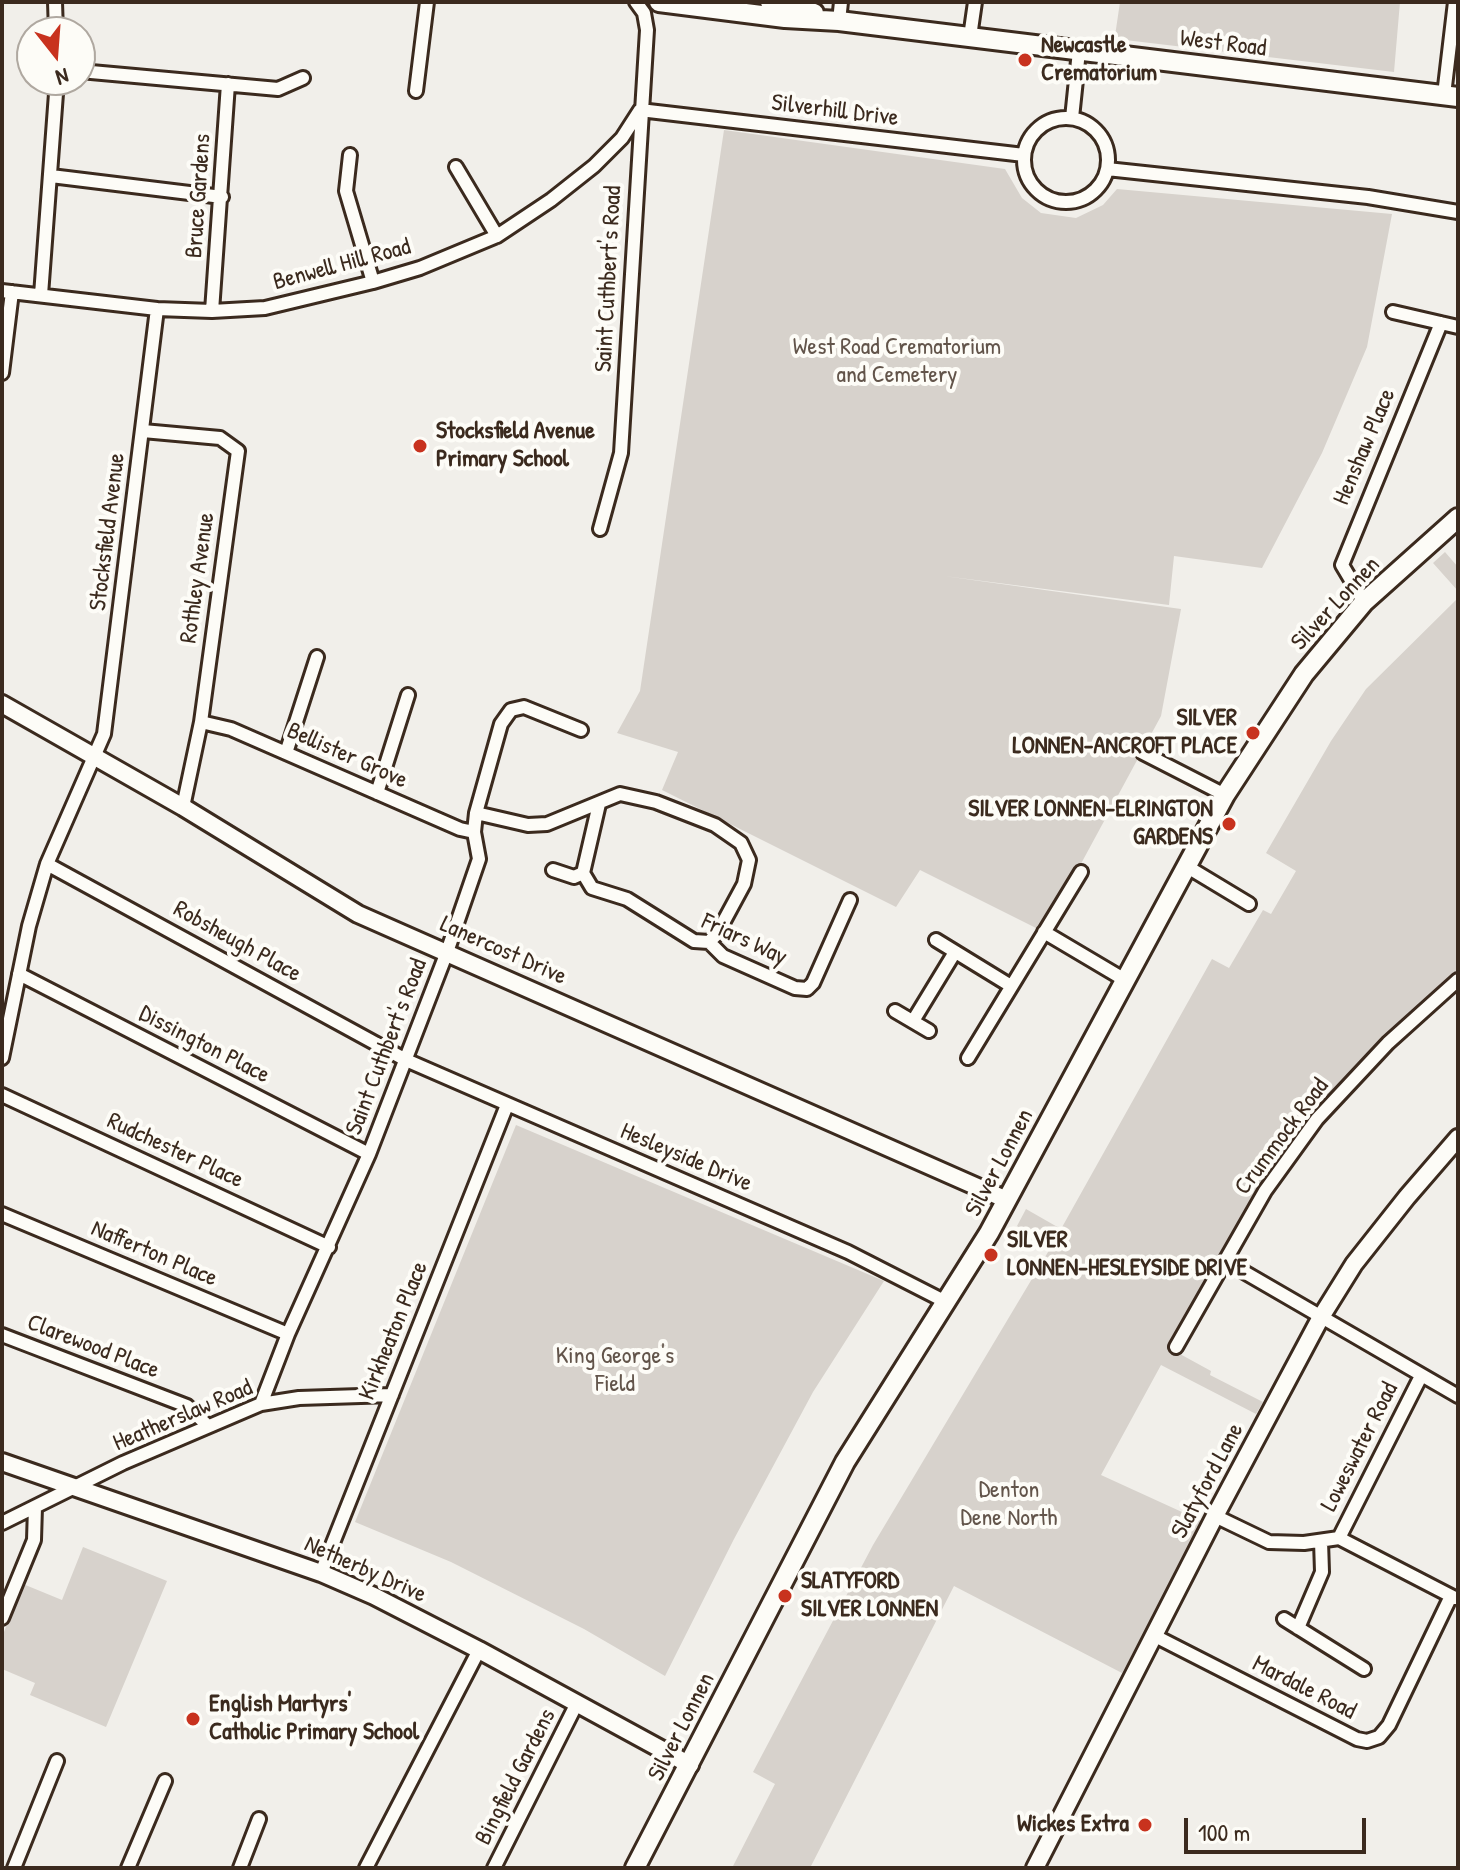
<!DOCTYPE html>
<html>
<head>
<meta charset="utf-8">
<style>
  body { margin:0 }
  #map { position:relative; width:1460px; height:1870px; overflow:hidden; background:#f1efea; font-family:"Patrick Hand",sans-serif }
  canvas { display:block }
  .frame { position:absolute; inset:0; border:4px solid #3b2a1e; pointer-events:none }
  .north { position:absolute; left:16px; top:16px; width:80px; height:80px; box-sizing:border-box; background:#fdfcf7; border:2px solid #afa8a0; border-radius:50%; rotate:163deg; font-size:22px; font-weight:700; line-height:32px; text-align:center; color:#3b2a1e }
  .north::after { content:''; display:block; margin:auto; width:28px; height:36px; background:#c8321e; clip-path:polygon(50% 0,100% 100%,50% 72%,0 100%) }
  .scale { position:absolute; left:1184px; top:1818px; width:182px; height:36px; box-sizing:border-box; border:4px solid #3b2a1e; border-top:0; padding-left:10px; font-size:24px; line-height:28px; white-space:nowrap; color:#3b2a1e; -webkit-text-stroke:6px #fdfcf7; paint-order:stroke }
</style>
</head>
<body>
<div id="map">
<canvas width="1460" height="1870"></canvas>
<div class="frame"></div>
<div class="north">N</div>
<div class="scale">100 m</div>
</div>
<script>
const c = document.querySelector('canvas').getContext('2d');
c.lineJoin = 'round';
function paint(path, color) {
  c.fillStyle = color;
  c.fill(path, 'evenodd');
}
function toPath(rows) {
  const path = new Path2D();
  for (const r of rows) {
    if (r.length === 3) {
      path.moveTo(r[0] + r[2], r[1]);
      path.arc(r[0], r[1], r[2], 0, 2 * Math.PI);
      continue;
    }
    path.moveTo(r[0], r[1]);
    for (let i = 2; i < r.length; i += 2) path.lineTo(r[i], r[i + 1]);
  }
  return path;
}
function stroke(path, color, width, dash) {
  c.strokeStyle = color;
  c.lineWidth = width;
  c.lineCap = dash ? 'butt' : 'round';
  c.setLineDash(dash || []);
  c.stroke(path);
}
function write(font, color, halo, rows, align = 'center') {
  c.font = font + ' "Patrick Hand",sans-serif';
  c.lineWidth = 8;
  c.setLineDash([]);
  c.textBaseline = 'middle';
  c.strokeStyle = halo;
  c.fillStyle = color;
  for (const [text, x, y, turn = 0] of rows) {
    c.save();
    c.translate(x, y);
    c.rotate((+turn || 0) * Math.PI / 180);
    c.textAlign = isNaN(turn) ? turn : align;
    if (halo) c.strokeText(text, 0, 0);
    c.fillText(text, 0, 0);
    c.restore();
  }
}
const green = toPath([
  [1120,2,1400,2,1394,72,1125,40,1115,36],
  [724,130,1005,169,1022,198,1041,213,1076,218,1103,205,1117,189,1392,214,1367,347,1322,453,1262,568,1174,556,1169,605,944,576,1181,609,1161,716,1044,932,920,870,896,907,662,790,678,752,617,733,640,691],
  [1445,552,1458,567,1458,591,1433,563],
  [1458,598,1458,973,1370,1053,1309,1123,1261,1189,1214,1265,1169,1348,1211,1371,1210,1375,1263,1402,1256,1414,1161,1365,1101,1475,1206,1523,1122,1673,954,1586,810,1868,732,1868,775,1784,753,1772,873,1545,1051,1247,1017,1226,1026,1209,1061,1229,1212,959,1229,968,1263,910,1271,914,1296,871,1266,853,1331,741,1366,689],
  [516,1125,884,1281,813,1392,734,1539,665,1676,584,1629,451,1562,355,1522],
  [83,1547,167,1581,106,1727,30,1695,35,1683,2,1669,2,1637,23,1584,62,1600]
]);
const street = toPath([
  [55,2,56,32],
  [839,21,841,2],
  [970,37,975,2],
  [80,71,278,89,303,78],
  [416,91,427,2],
  [1444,95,1455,2],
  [1072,118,1079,51],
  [1066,160,42],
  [350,155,346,191,373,282],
  [456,167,497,236],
  [1107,169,1368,197,1458,212],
  [51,176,222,197],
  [2,291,157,309,212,311,265,308,373,282,420,268,497,236,551,200,594,166,622,138,640,110,1024,155],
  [41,295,57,80],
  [212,311,228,84],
  [1393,312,1458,327],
  [2,373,12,292],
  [143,431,220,438,238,451,201,722,183,807],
  [600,529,621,453,647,30,644,13,636,2],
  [1364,602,1342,565,1441,323],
  [201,722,231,729,460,829,474,832],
  [286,753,317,657],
  [1143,753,1225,795],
  [377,793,408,695],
  [476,813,528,825,547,824,620,794,656,802,715,825,741,843,749,860,744,884,717,934,709,942],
  [47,864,406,1060,848,1252,946,1302],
  [1186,866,1249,904],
  [553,870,574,877,583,873,599,804],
  [583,873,592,888,627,899,694,941,709,942,723,956,795,988,807,989,813,983,850,900],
  [1044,932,1125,980],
  [936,940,1011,986],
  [19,974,369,1154],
  [895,1011,929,1031],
  [913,1021,955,952],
  [2,1058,29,926,47,864,104,734,157,309],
  [968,1058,1081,872],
  [2,1095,329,1247],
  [2,1214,288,1334],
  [1225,1261,1458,1396],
  [2,1335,187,1406,208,1426],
  [1176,1347,1265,1191,1317,1119,1388,1043,1458,980],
  [261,1404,288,1334,369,1154,447,952,479,859,474,832,476,813,501,724,511,710,524,707,581,730],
  [1215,1516,1269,1542,1304,1543,1339,1538,1455,1598],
  [2,1523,123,1463,261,1404,299,1398,392,1395],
  [1339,1538,1421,1376],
  [321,1573,507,1105],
  [2,1618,34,1540,35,1507],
  [1284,1619,1364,1669],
  [1298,1628,1322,1572,1321,1541],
  [1155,1636,1357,1739,1367,1741,1379,1737,1389,1725,1451,1596],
  [14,1868,57,1761],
  [128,1868,165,1781],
  [240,1868,259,1819],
  [366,1868,479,1650],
  [494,1868,576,1705]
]);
const secondary = toPath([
  [2,704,183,807,358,914,1007,1200],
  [2,1462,321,1573,374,1596,479,1650,690,1765],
  [1035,1868,1215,1516,1321,1317,1354,1264,1407,1197,1458,1138]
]);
const primary = toPath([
  [659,2,785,18,839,21,1458,97],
  [770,2,814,13],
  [635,1868,845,1462,989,1233,1225,795,1304,674,1364,602,1458,518]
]);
const markers = [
  [1025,60,8,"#c8321e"],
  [420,446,8,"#c8321e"],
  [1253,733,8,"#c8321e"],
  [1229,824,8,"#c8321e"],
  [991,1255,8,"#c8321e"],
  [785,1596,8,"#c8321e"],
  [193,1719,8,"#c8321e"],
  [1145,1825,8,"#c8321e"]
];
const streetNames = [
  ["West Road",1223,44,7],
  ["Silverhill Drive",835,111,7],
  ["Bruce Gardens",199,196,-86],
  ["Benwell Hill Road",342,265,-15],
  ["Saint Cuthbert's Road",609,279,-87],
  ["Henshaw Place",1365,447,-67],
  ["Stocksfield Avenue",108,532,-83],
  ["Rothley Avenue",198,578,-82],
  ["Silver Lonnen",1336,604,-47],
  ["Bellister Grove",347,756,24],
  ["Friars Way",744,940,25],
  ["Robsheugh Place",237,942,29],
  ["Lanercost Drive",503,951,24],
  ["Dissington Place",204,1045,27],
  ["Saint Cuthbert's Road",387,1047,-69],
  ["Crummock Road",1282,1137,-53],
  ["Rudchester Place",175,1151,25],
  ["Hesleyside Drive",686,1158,23],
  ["Silver Lonnen",1000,1163,-62],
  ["Nafferton Place",154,1254,23],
  ["Kirkheaton Place",394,1331,-68],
  ["Clarewood Place",93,1347,21],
  ["Heatherslaw Road",183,1416,-23],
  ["Loweswater Road",1360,1447,-63],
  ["Slatyford Lane",1208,1481,-62],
  ["Netherby Drive",365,1570,24],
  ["Mardale Road",1304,1688,27],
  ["Silver Lonnen",682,1727,-63],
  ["Bingfield Gardens",516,1777,-63]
];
const poiNames = [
  ["Newcastle",1041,46],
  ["Crematorium",1041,74],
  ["Stocksfield Avenue",436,432],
  ["Primary School",436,460],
  ["SILVER",1237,719,"right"],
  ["LONNEN-ANCROFT PLACE",1237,747,"right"],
  ["SILVER LONNEN-ELRINGTON",1213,810,"right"],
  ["GARDENS",1213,838,"right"],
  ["SILVER",1007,1241],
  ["LONNEN-HESLEYSIDE DRIVE",1007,1269],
  ["SLATYFORD",801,1582],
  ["SILVER LONNEN",801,1610],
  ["English Martyrs'",209,1705],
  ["Catholic Primary School",209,1733],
  ["Wickes Extra",1129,1825,"right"]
];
const parkNames = [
  ["West Road Crematorium",897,348],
  ["and Cemetery",897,376],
  ["King George's",615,1357],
  ["Field",615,1385],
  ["Denton",1009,1491],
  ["Dene North",1009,1519]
];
paint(green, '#d7d2cc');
stroke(street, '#3b2a1e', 18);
stroke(secondary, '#3b2a1e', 22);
stroke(primary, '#3b2a1e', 24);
stroke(street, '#fdfcf7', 12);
stroke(secondary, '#fdfcf7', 16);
stroke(primary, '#fdfcf7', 18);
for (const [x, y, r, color] of markers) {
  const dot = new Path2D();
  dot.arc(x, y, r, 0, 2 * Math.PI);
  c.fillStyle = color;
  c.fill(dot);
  stroke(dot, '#fdfcf7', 3);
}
write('24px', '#3b2a1e', '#fdfcf7', streetNames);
write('bold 24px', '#3b2a1e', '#fdfcf7', poiNames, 'left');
write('24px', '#62544a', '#fdfcf7', parkNames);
</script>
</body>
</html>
